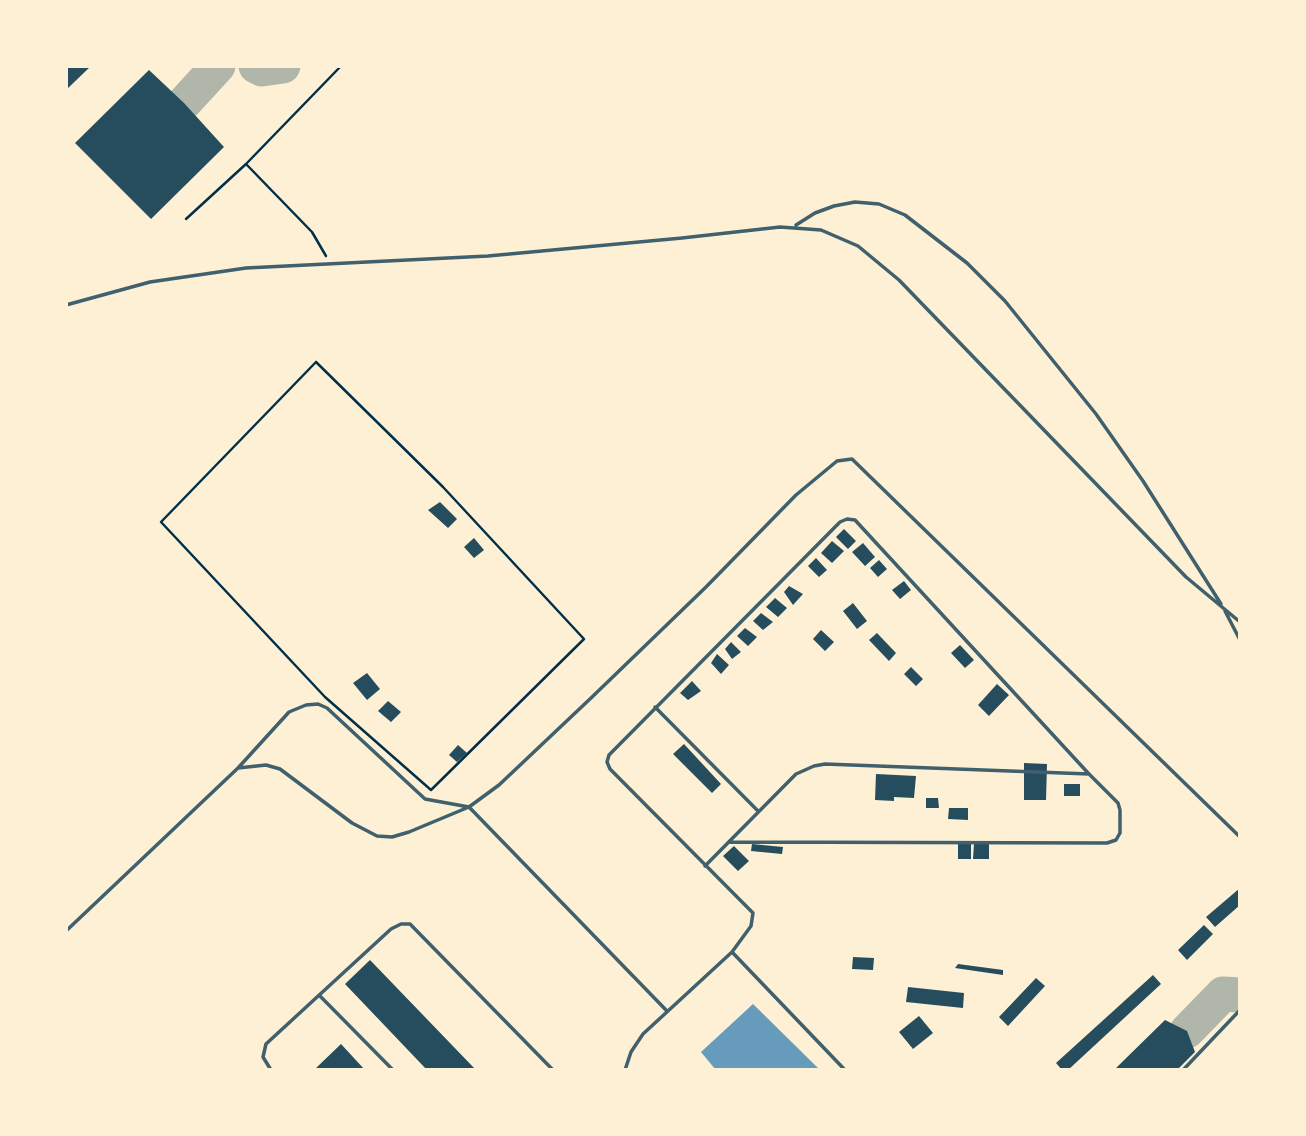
<!DOCTYPE html>
<html>
<head>
<meta charset="utf-8">
<style>
  body { margin:0 }
  #map { position:relative; width:1306px; height:1136px; overflow:hidden; background:#fdf0d5; font-family:Ubuntu,sans-serif }
  canvas { display:block }
  .frame { position:absolute; inset:0; border:68px solid #fdf0d5; pointer-events:none }
</style>
</head>
<body>
<div id="map">
<canvas width="1306" height="1136"></canvas>
<div class="frame"></div>
</div>
<script>
const c = document.querySelector('canvas').getContext('2d');
c.lineJoin = 'round';
function paint(path, color) {
  c.fillStyle = color;
  c.fill(path, 'evenodd');
}
function toPath(rows) {
  const path = new Path2D();
  for (const r of rows) {
    path.moveTo(r[0], r[1]);
    for (let i = 2; i < r.length; i += 2) path.lineTo(r[i], r[i + 1]);
  }
  return path;
}
function stroke(path, color, width, dash) {
  c.strokeStyle = color;
  c.lineWidth = width;
  c.lineCap = dash ? 'butt' : 'round';
  c.setLineDash(dash || []);
  c.stroke(path);
}
const water = toPath([
  [753,1004,819,1069,715,1069,701,1052]
]);
const taxiway = toPath([
  [256,66,262,69,283,66],
  [184,103,218,66],
  [1187,1031,1223,994,1240,995]
]);
const building = toPath([
  [66,66,91,66,66,90],
  [149,70,184,103,224,147,151,219,75,143],
  [440,502,457,519,448,528,428,510],
  [844,529,856,541,848,549,836,537],
  [474,538,484,550,474,558,464,547],
  [832,541,844,551,832,563,821,553],
  [863,543,875,557,865,566,852,552],
  [816,558,827,570,819,577,808,566],
  [879,560,887,569,878,577,870,568],
  [904,581,911,590,900,599,892,590],
  [789,586,803,594,793,605,784,592],
  [775,598,787,608,778,617,766,607],
  [853,603,867,621,857,629,843,611],
  [761,613,773,622,763,630,753,621],
  [745,628,757,637,748,646,737,636],
  [821,630,834,642,825,651,813,639],
  [877,633,896,653,889,661,869,640],
  [731,642,741,652,732,659,725,649],
  [960,645,974,660,965,668,951,653],
  [717,654,729,665,721,674,711,663],
  [911,667,923,679,916,686,904,674],
  [367,673,380,689,367,700,353,683],
  [692,681,701,691,688,700,680,693],
  [997,684,1009,695,989,716,978,705],
  [388,701,401,712,391,722,378,711],
  [684,744,721,784,712,793,673,754],
  [458,745,467,753,457,762,449,755],
  [1024,763,1047,764,1046,800,1024,800],
  [876,774,916,776,914,798,894,797,894,801,875,800],
  [1064,784,1080,784,1080,796,1064,796],
  [926,798,938,798,939,808,926,808],
  [949,808,968,808,968,820,948,819],
  [752,844,783,847,782,854,751,851],
  [958,844,971,844,971,859,958,859],
  [974,844,989,844,989,859,973,859],
  [734,846,749,861,738,871,723,856],
  [1240,888,1240,905,1215,927,1206,917],
  [1204,925,1213,934,1187,960,1178,950],
  [853,957,874,958,873,970,852,969],
  [370,960,476,1070,427,1070,345,984],
  [958,964,1003,970,1003,975,955,968],
  [1153,975,1161,984,1068,1070,1062,1070,1056,1063],
  [1036,978,1045,986,1008,1026,999,1017],
  [908,987,964,993,963,1008,906,1002],
  [919,1016,933,1033,913,1049,899,1032],
  [1165,1020,1187,1031,1195,1052,1177,1070,1114,1070],
  [341,1044,365,1070,318,1070,316,1068]
]);
const path = toPath([
  [246,164,312,232,326,256],
  [186,219,246,164,341,66],
  [316,362,443,487,584,639,431,790,325,697,161,522,316,362]
]);
const service = toPath([
  [796,225,815,213,834,206,855,202,879,204,905,215,967,263,1005,301,1096,414,1143,481,1221,604],
  [66,305,150,282,246,268,488,256,682,238,780,227,821,230,858,246,899,280,1186,577,1240,622],
  [1225,611,1240,640],
  [655,707,758,811],
  [238,768,266,765,280,769,352,823,377,836,392,837,409,832,469,807,499,785,591,698,706,587,796,495,837,461,852,459,1240,837],
  [729,842,1107,843,1116,840,1120,833,1120,810,1118,803,1089,774,855,520,847,519,840,522,609,755,607,762,610,769,753,913,751,926,732,952],
  [705,866,796,774,814,766,825,764,1089,774],
  [66,931,238,768,289,712,306,705,318,704,327,708,425,799,469,807,666,1010],
  [319,995,393,1070],
  [271,1070,263,1057,266,1044,391,929,401,924,410,924,553,1070],
  [625,1070,631,1052,643,1034,732,952,845,1070],
  [1183,1070,1240,1010]
]);
paint(water, '#669bbc');
stroke(taxiway, '#b1b6ab', 35);
paint(building, '#264d5e');
stroke(path, '#003049', 2.5);
stroke(service, '#3f606c', 3.5);
</script>
</body>
</html>
